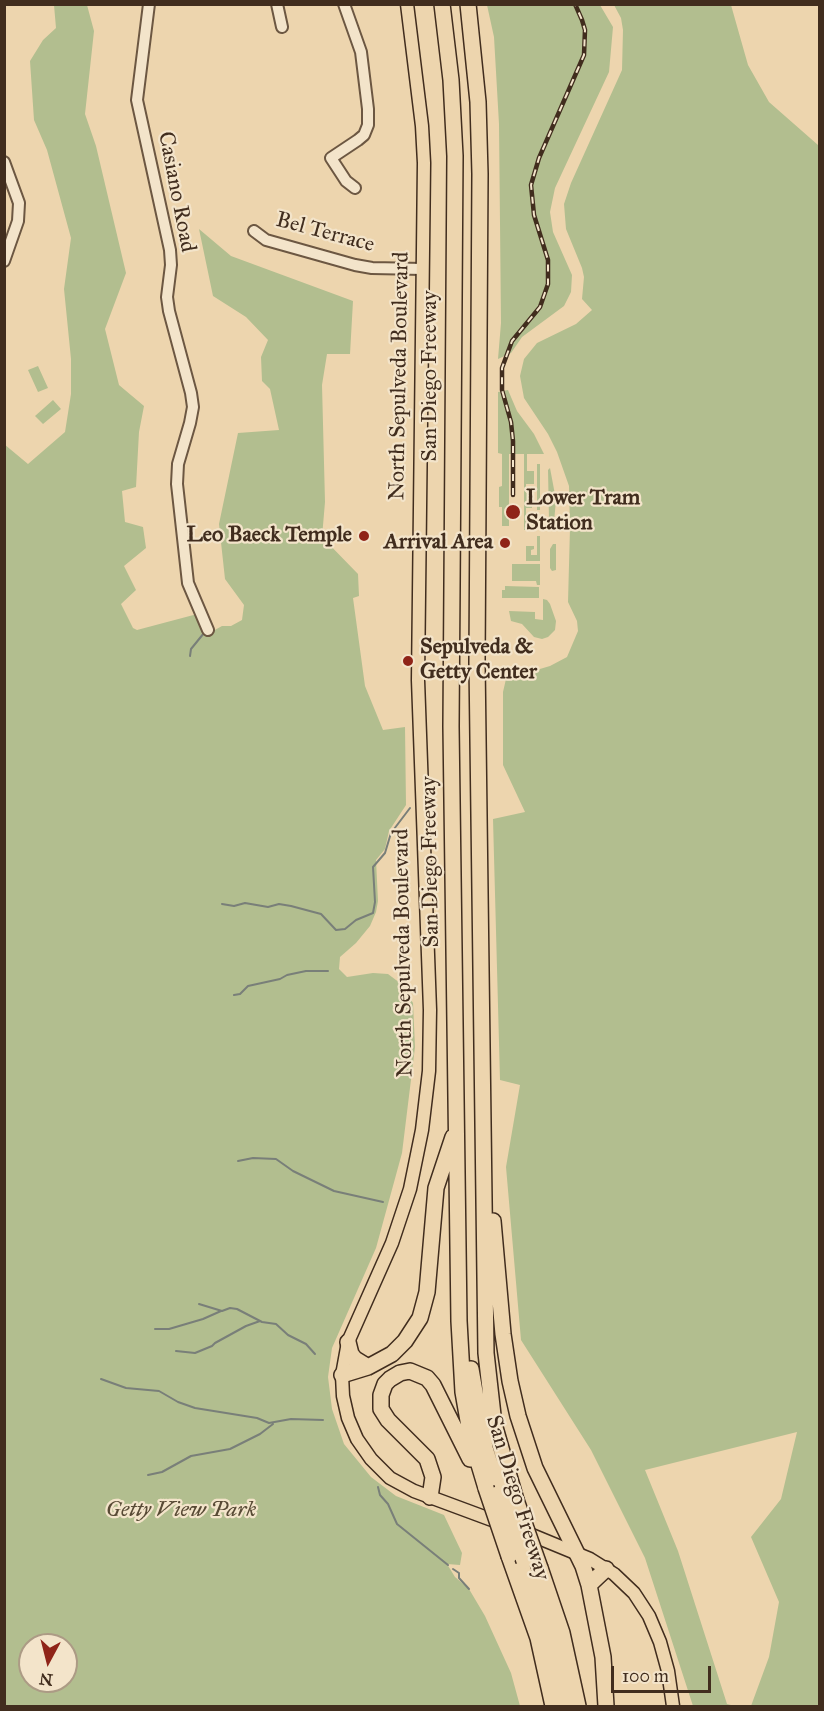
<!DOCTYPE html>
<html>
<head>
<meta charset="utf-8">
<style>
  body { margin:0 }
  #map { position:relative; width:824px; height:1711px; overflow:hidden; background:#edd5ae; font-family:"IM FELL Great Primer",serif }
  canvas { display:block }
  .frame { position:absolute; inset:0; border:6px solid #412d1e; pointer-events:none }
  .north { position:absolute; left:18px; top:1633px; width:60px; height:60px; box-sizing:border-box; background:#f3e4ca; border:2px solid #ac9b85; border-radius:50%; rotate:187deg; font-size:16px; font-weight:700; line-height:24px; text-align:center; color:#412d1e }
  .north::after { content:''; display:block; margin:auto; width:21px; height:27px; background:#8f2418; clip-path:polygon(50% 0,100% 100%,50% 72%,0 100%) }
  .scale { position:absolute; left:611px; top:1666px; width:100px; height:27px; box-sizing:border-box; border:3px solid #412d1e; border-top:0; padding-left:8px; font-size:18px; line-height:21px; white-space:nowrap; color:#412d1e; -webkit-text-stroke:4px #f3e4ca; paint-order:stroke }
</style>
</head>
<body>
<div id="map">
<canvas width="824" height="1711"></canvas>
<div class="frame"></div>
<div class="north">N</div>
<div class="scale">100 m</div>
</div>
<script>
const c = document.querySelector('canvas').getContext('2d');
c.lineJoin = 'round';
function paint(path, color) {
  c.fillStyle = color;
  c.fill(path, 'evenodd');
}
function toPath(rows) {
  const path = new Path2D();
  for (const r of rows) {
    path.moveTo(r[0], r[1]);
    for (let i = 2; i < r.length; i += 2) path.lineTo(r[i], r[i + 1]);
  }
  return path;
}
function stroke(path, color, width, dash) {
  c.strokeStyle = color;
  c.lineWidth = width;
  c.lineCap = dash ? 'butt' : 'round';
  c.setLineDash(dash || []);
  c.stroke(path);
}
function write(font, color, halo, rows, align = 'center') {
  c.font = font + ' "IM FELL Great Primer",serif';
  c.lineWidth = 4.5;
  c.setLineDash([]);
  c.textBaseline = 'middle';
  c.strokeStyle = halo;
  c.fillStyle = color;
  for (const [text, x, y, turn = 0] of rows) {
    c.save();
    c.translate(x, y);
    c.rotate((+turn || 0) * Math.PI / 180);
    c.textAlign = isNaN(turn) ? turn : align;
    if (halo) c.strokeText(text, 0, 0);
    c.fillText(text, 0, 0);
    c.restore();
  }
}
const green = toPath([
  [54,5,87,5,94,31,85,114,96,146,126,273,105,329,119,385,144,406,139,432,136,487,122,491,125,522,143,527,146,548,124,566,136,590,121,604,133,628,137,630,201,613,213,631,222,626,231,626,242,620,244,605,225,579,219,524,238,433,279,430,270,389,262,381,261,357,268,340,246,317,213,296,199,229,231,256,353,301,350,354,327,354,322,385,325,502,322,537,358,574,359,596,353,598,365,686,383,730,405,727,406,805,389,831,385,849,376,860,378,901,376,912,370,926,356,943,340,957,339,969,347,977,373,973,388,974,400,983,413,1003,415,1047,402,1153,376,1248,332,1348,328,1377,332,1409,344,1444,371,1477,396,1496,444,1515,462,1553,460,1565,447,1564,455,1577,469,1589,485,1616,511,1673,520,1706,5,1706,4,444,28,464,65,432,71,394,71,359,64,289,71,238,47,150,34,120,30,61,43,40,56,28],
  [30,1645,66,1645,66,1681,30,1681],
  [487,5,600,5,613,27,609,72,555,188,550,212,553,232,572,275,571,292,564,306,522,337,511,353,498,359,501,323,499,124,494,37],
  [614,5,731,5,748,65,769,102,818,145,819,150,819,1706,751,1706,769,1657,779,1602,751,1537,781,1499,797,1432,645,1470,678,1551,727,1704,735,1706,693,1706,645,1558,591,1450,521,1340,506,1167,520,1085,500,1080,493,819,525,812,503,765,503,692,506,679,550,666,567,657,578,631,577,621,568,602,570,528,569,486,557,452,548,434,524,398,520,376,524,359,537,343,576,324,592,310,582,299,584,277,582,268,566,229,564,204,571,183,622,70,623,30,621,18],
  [38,366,48,388,38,392,28,370],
  [508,390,517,411,534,434,544,454,527,454,527,471,534,471,534,484,526,484,526,493,532,493,532,508,526,508,526,517,534,517,534,530,524,530,524,454,509,454,509,526,502,526,502,507,499,507,499,487,502,486,502,454,498,453,498,392],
  [53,400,61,409,43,424,35,416],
  [537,464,540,464,540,510,537,510],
  [550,468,556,500,554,522,549,520,548,470],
  [537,536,540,536,540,561,526,561,526,546,534,546,534,549,531,550,531,555,537,555],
  [553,544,556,544,556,570,552,571,550,568,550,549],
  [512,564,540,564,540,585,537,585,536,581,512,581],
  [505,586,539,587,539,598,502,598,502,590,505,590],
  [543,599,547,600,550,604,556,621,555,630,548,637,542,639,534,637,522,624,511,621,509,611,535,612,535,619,543,620]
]);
const stream = toPath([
  [190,656,191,649,204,633],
  [222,904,234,906,245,903,268,907,279,904,291,906,321,914,336,930,345,929,356,920,373,913,375,902,373,867,385,853,391,833,410,808],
  [234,995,240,994,248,986,280,979,287,975,306,971,328,971],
  [238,1161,253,1158,276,1159,293,1171,334,1191,383,1202],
  [199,1304,222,1311,230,1308,237,1309,262,1322,276,1324,288,1335,306,1344,315,1354],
  [155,1329,169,1329,203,1319,221,1311],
  [176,1351,195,1353,212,1346,215,1343,246,1326,260,1321],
  [101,1379,126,1388,159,1391,178,1402,195,1408,257,1418,269,1423,291,1419,323,1420],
  [148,1475,162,1472,191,1456,230,1449,260,1434,273,1424],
  [378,1487,380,1495,388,1504,397,1524,448,1565],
  [453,1569,459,1573,459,1578,469,1589]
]);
const minor = toPath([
  [149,4,137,100,170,250,171,265,167,297,169,311,191,393,193,407,190,423,178,464,177,484,188,583,208,630],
  [277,4,282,27],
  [344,4,361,52,368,109,368,125,364,135,358,140,331,158,346,181,355,188],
  [4,162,19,203,18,221,4,261],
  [254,231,266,240,355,265,372,268,423,269]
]);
const major = toPath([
  [407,4,422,126,424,163,418,680,430,1010,429,1071,422,1130,410,1189,392,1243,348,1342,342,1375,343,1396,348,1418,357,1439,371,1459,390,1478,414,1491,503,1524],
  [522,1531,590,1559,614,1574,634,1593,649,1616,660,1642,668,1671,673,1706]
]);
const highway = toPath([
  [442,4,451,80,455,156,451,726,459,1321,463,1392,471,1438,486,1488],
  [468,4,478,102,480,174,477,662,486,1353,494,1424,516,1500],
  [493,1221,503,1334,510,1381,518,1416,535,1468,583,1566,589,1585,603,1657,606,1706],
  [348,1342,351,1354,355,1359,368,1367],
  [471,1369,485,1448,499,1493],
  [342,1375,368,1367,392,1354,405,1341,420,1318,427,1292,436,1188,453,1137],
  [430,1497,433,1477,427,1459,388,1420,381,1409,381,1395,385,1384,390,1379,400,1373,410,1371,427,1378,433,1385,470,1459],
  [509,1556,538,1638,553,1706],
  [524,1561,553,1653,563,1706],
  [540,1568,562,1633,578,1706],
  [589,1585,606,1569]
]);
const rail = toPath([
  [513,495,513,441,511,422,502,390,502,368,512,341,540,307,548,284,548,260,534,215,531,185,539,158,584,55,585,30,582,20,575,4]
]);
const highwayBridge = toPath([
  [486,1488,509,1556],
  [499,1493,524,1561],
  [516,1500,540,1568]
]);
const markers = [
  [513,512,8,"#8f2418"],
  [364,536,6,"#8f2418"],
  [505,543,6,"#8f2418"],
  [408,661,6,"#8f2418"]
];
const streetNames = [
  ["Casiano Road",176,192,79],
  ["Bel Terrace",325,233,15],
  ["North Sepulveda Boulevard",400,376,-89],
  ["San Diego Freeway",431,376,-90],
  ["San Diego Freeway",431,862,-91],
  ["North Sepulveda Boulevard",404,953,-91],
  ["San Diego Freeway",517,1498,73]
];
const poiNames = [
  ["Lower Tram",526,499],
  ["Station",526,524],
  ["Leo Baeck Temple",352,536,"right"],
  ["Arrival Area",493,543,"right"],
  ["Sepulveda &",420,648],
  ["Getty Center",420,673]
];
const parkNames = [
  ["Getty View Park",181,1511]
];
paint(green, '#b2be8f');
stroke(stream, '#797f79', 2);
stroke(minor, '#6c5742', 14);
stroke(major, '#412d1e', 15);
stroke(highway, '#412d1e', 18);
stroke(minor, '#f3e4ca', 10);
stroke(major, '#edd5ae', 12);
stroke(highway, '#edd5ae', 15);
stroke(rail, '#412d1e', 4.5);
stroke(rail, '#f3e4ca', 2, [7]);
stroke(highwayBridge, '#412d1e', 18, []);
stroke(highwayBridge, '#edd5ae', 15);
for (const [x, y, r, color] of markers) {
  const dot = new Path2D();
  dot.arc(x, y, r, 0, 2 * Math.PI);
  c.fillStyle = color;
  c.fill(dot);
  stroke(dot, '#f3e4ca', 2);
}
write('22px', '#412d1e', '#f3e4ca', streetNames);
write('bold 22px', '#412d1e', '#f3e4ca', poiNames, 'left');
write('italic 22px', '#584a35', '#f3e4ca', parkNames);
</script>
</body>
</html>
